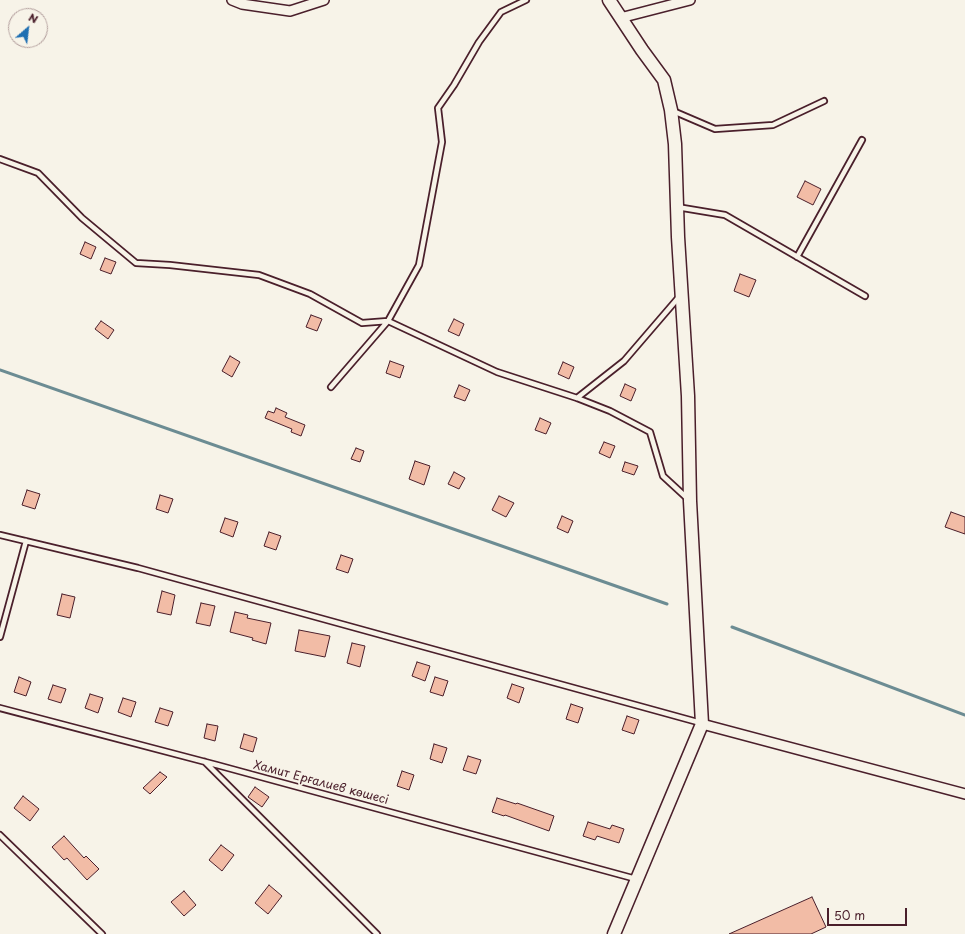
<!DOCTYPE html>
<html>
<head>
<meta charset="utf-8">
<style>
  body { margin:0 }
  #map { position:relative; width:965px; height:934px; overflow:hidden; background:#f7f3e8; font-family:"Playpen Sans",sans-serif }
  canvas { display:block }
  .north { position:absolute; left:8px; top:8px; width:40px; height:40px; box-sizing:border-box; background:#f7f3e8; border:1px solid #b29e9c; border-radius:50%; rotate:28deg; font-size:11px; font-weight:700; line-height:16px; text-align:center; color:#4a1f2b }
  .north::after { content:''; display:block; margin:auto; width:14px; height:18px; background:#1f6fb2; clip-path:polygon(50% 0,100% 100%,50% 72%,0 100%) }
  .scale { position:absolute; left:827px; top:908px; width:80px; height:18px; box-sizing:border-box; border:2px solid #4a1f2b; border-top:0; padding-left:5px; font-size:12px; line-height:14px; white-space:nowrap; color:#4a1f2b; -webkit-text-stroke:3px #f7f3e8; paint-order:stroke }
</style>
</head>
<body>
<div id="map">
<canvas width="965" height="934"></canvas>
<div class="north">N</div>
<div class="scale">50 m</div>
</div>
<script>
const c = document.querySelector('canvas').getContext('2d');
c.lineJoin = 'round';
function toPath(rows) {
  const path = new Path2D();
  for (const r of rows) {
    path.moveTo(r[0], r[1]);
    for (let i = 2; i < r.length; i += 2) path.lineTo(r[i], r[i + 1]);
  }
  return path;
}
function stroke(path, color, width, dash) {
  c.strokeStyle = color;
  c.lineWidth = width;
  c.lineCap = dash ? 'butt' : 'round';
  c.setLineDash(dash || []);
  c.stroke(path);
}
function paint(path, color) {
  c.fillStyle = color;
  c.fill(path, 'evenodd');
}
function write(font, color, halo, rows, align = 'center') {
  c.font = font + ' "Playpen Sans",sans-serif';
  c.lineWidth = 3.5;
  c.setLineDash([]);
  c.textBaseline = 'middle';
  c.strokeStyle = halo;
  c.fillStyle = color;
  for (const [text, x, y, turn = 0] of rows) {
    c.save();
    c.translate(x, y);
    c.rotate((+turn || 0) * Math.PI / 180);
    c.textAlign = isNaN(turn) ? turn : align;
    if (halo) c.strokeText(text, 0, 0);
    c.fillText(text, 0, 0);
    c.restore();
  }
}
const stream = toPath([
  [0,370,667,604],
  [732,627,965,715]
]);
const building = toPath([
  [805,181,821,189,813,205,797,197,805,181],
  [85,242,96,247,91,259,80,254,85,242],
  [105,258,116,262,111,274,100,270,105,258],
  [740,274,756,280,749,297,734,291,740,274],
  [311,315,322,319,317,331,306,327,311,315],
  [454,319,464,324,459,336,448,331,454,319],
  [101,321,114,330,108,339,95,329,101,321],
  [230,356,240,362,232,377,222,371,230,356],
  [390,361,404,366,400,378,386,373,390,361],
  [563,362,574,367,569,379,558,374,563,362],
  [625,384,636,389,631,401,620,396,625,384],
  [459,385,470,390,465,401,454,397,459,385],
  [276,408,287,413,285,417,305,425,301,436,291,432,292,429,265,418,268,411,274,413,276,408],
  [540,418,551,423,546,434,535,430,540,418],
  [604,442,615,446,610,458,599,453,604,442],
  [356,448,364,451,360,462,351,459,356,448],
  [415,461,430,466,424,485,409,479,415,461],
  [625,462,638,466,634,475,622,471,625,462],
  [454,472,465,478,459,489,448,484,454,472],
  [27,490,40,494,35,509,22,505,27,490],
  [160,495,173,499,168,513,156,509,160,495],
  [499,496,514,503,506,517,492,510,499,496],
  [951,512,965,517,965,534,945,527,951,512],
  [562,516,573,521,568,533,557,528,562,516],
  [225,518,238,522,233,537,220,532,225,518],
  [269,532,281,536,276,550,264,546,269,532],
  [341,555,353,559,348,573,336,569,341,555],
  [162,591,175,595,171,615,157,612,162,591],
  [62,594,75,597,70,618,57,615,62,594],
  [201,603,215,606,210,626,196,623,201,603],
  [235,612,248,615,247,618,271,623,266,644,252,640,253,638,230,632,235,612],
  [299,630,330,636,325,657,295,651,299,630],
  [352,643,365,646,360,667,347,663,352,643],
  [417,662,430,666,425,681,412,676,417,662],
  [19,677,31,682,26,696,14,692,19,677],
  [435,677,448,681,443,696,430,692,435,677],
  [512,684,524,688,519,703,507,698,512,684],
  [53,685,66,689,61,703,48,699,53,685],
  [90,694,103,698,98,713,85,708,90,694],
  [123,698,136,702,131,717,118,712,123,698],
  [571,704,583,708,578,723,566,719,571,704],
  [160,708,173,712,168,726,155,722,160,708],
  [627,716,639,720,634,734,622,730,627,716],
  [207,724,218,726,215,741,204,738,207,724],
  [244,734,257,738,253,752,240,748,244,734],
  [434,744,447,748,442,763,430,759,434,744],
  [468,756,481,760,476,774,463,770,468,756],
  [402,771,414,775,409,790,397,786,402,771],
  [160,772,167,777,150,794,143,788,160,772],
  [255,787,269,797,262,807,248,797,255,787],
  [23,796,39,809,30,821,14,808,23,796],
  [497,798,516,804,517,803,554,816,549,831,505,815,504,816,492,812,497,798],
  [588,822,610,829,612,825,624,829,619,843,597,836,595,840,583,836,588,822],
  [64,836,84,858,86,856,99,869,87,880,67,858,64,860,52,847,64,836],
  [221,845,234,855,222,871,209,860,221,845],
  [269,885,282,896,268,914,255,903,269,885],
  [184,891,196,905,184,916,171,902,184,891],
  [812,897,826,927,811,934,729,934,812,897]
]);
const service = toPath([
  [673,111,715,129,773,125,824,101],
  [0,159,38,173,82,218,136,263,170,265,259,275,310,294,362,323,388,321,497,372,577,398,610,411,650,432,663,476,688,499],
  [677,207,725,215,865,296],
  [797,257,862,140],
  [331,387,388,321,419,265,442,142,438,108,454,85,479,42,501,12,526,0],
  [577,398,624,361,679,297],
  [0,535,138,568,701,723],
  [0,637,26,541],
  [0,708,217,765,636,879],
  [205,762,377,934],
  [0,835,102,934]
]);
const minor = toPath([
  [232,0,242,4,290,11,324,0],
  [620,18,690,0],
  [702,724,965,794]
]);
const tertiary = toPath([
  [609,0,642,50,664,80,671,110,675,144,678,237,688,396,690,501,702,724,614,934]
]);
const streetNames = [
  ["Хамит Ерғалиев көшесі",321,783,15]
];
stroke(stream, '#6c8c93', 3);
paint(building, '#f2bca6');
stroke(building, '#4a1f2b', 1);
stroke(service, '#4a1f2b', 8);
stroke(minor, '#4a1f2b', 12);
stroke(tertiary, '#4a1f2b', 15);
stroke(service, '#f7f3e8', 4.5);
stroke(minor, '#f7f3e8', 9);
stroke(tertiary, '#f7f3e8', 12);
write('12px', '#4a1f2b', '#f7f3e8', streetNames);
</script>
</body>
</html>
